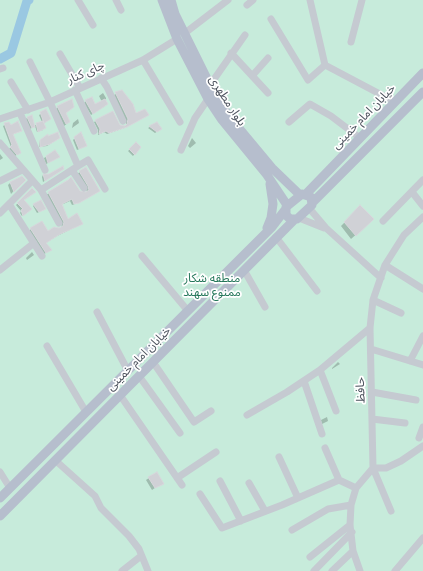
<!DOCTYPE html>
<html>
<head>
<meta charset="utf-8">
<style>
  body { margin:0 }
  canvas { display:block; background:#f4f3f2 }
</style>
</head>
<body>
<canvas width="423" height="571"></canvas>
<script>
const c = document.querySelector('canvas').getContext('2d');
c.lineJoin = 'round';
function paint(path, color) {
  c.fillStyle = color;
  c.fill(path, 'evenodd');
}
function toPath(rows) {
  const path = new Path2D();
  for (const r of rows) {
    path.moveTo(r[0], r[1]);
    for (let i = 2; i < r.length; i += 2) path.lineTo(r[i], r[i + 1]);
  }
  return path;
}
function stroke(path, color, width, dash) {
  c.strokeStyle = color;
  c.lineWidth = width;
  c.lineCap = dash ? 'butt' : 'round';
  c.setLineDash(dash || []);
  c.stroke(path);
}
function write(font, color, halo, rows, align = 'center') {
  c.font = font + ' Signika,"Noto Sans Arabic",sans-serif';
  c.lineWidth = 3.5;
  c.setLineDash([]);
  c.textBaseline = 'middle';
  c.strokeStyle = halo;
  c.fillStyle = color;
  for (const [text, x, y, turn = 0] of rows) {
    c.save();
    c.translate(x, y);
    c.rotate((+turn || 0) * Math.PI / 180);
    c.textAlign = isNaN(turn) ? turn : align;
    if (halo) c.strokeText(text, 0, 0);
    c.fillText(text, 0, 0);
    c.restore();
  }
}
const green = toPath([
  [0,0,423,0,423,571,0,571]
]);
const shadow = toPath([
  [122,91,135,114,148,115,124,128,107,134,104,132,98,135,98,130,94,122,112,113,119,126,126,126,126,121,114,95],
  [103,93,106,98,105,106,91,115,84,103,86,101,95,105,102,102,99,96],
  [58,107,65,113,69,122,64,126,56,109],
  [46,111,48,120,43,124,43,130,37,132,35,126,30,129,26,119,28,117,34,126,42,122,39,115],
  [78,119,79,123,72,128,73,123],
  [8,123,10,127,21,130,12,135,18,154,15,156,9,149,11,147,3,126],
  [157,123,159,130,155,133,148,128],
  [59,138,47,146,39,147,40,140],
  [75,138,86,146,77,150,73,140],
  [192,138,196,143,190,148,188,146],
  [136,144,140,147,133,156,128,151],
  [0,154,3,158,0,160],
  [46,157,57,158,46,164,44,158],
  [86,168,99,191,75,204,72,205,70,201,61,205,68,220,82,224,57,236,46,243,51,250,44,254,29,231,31,229,48,233,61,228,62,224,46,195,68,182,80,192,87,193,86,188,77,174],
  [61,170,43,182,42,177,43,175,49,175],
  [24,180,11,194,8,185,10,183],
  [32,189,23,200,29,211,22,216,20,213,21,211,16,205],
  [34,205,43,210,37,213,33,206],
  [360,207,369,223,351,239,341,226],
  [32,252,34,255,27,260,26,258],
  [338,362,340,364,332,369,332,368],
  [327,417,328,421,322,424,321,420],
  [149,478,162,483,152,490,146,480]
]);
const river = toPath([
  [0,59,11,53,27,1,29,0]
]);
const building = toPath([
  [122,90,133,104,136,113,145,109,149,115,127,127,109,133,106,131,99,134,100,129,95,120,113,111,120,125,125,126,127,124,128,119,115,92,122,90],
  [92,97,95,104,105,99,108,104,93,114,85,100,92,97],
  [72,99,74,107,66,113,70,122,66,124,57,106,72,99],
  [46,109,51,119,44,123,40,112,46,109],
  [32,115,35,127,32,128,27,117,32,115],
  [18,121,22,131,13,134,21,153,17,155,10,147,12,145,4,123,9,122,11,125,18,121],
  [43,121,46,128,38,132,36,123,43,121],
  [157,122,162,129,157,132,149,126,157,122],
  [58,132,60,138,50,144,40,147,40,140,48,134,48,136,58,132],
  [81,132,87,146,79,149,74,137,81,132],
  [136,142,141,147,135,155,129,149,136,142],
  [55,150,60,157,48,163,46,156,55,150],
  [63,166,64,169,45,181,43,174,49,174,63,166],
  [86,167,100,191,79,203,74,204,72,199,62,204,68,219,77,213,83,224,60,234,46,243,52,250,46,253,30,228,42,221,48,231,54,227,59,228,63,226,64,222,48,192,68,180,71,177,80,191,86,192,89,190,88,186,79,171,86,167],
  [22,176,26,180,14,192,10,182,22,176],
  [32,188,36,192,24,200,32,209,23,216,21,210,23,209,17,203,32,188],
  [41,200,46,209,39,212,33,204,41,200],
  [360,205,374,219,356,236,344,222,360,205],
  [157,472,164,484,155,488,148,477,157,472]
]);
const minor = toPath([
  [78,0,93,25],
  [116,0,121,10],
  [310,0,325,65,395,102],
  [247,5,253,0],
  [271,19,308,80,325,65],
  [185,33,228,0],
  [351,42,362,0],
  [231,53,268,93],
  [60,54,80,88],
  [143,60,180,122],
  [30,62,50,102,78,166,41,190],
  [0,69,3,68],
  [252,76,268,58],
  [101,78,107,87,123,121],
  [11,82,28,110],
  [210,85,245,35],
  [75,90,94,131],
  [20,113,45,170],
  [0,119,50,102,143,60,177,39],
  [289,122,310,104,331,116,360,138],
  [0,143,41,190,59,223],
  [181,150,195,118,208,99],
  [78,166,88,160,105,189],
  [72,170,84,188],
  [0,181,22,170],
  [412,192,423,206],
  [9,204,42,256],
  [309,208,326,228,381,278],
  [0,213,32,181],
  [299,218,324,228],
  [383,221,423,180],
  [276,237,317,291],
  [142,256,188,311],
  [385,265,423,289],
  [0,270,34,243],
  [244,270,265,307],
  [373,300,401,313],
  [97,312,128,371],
  [47,346,86,412],
  [371,349,423,365],
  [410,361,423,336],
  [153,362,194,422,211,411],
  [320,370,336,411],
  [139,376,180,433],
  [304,381,322,434],
  [372,392,416,400],
  [120,395,182,485],
  [247,415,287,392,320,370,370,328],
  [372,419,405,423],
  [419,438,423,427],
  [325,448,339,480,356,488],
  [279,457,298,498],
  [55,460,95,496,101,508,129,536,139,549,148,571],
  [373,468,386,468,401,461,423,446],
  [373,468,391,511],
  [0,472,10,488],
  [177,478,216,452],
  [220,481,241,521],
  [249,483,265,511],
  [200,494,222,528,282,505,339,480],
  [292,530,328,509,351,505],
  [310,557,350,525],
  [122,571,141,556],
  [314,571,352,532],
  [332,571,353,551],
  [360,571,353,551,350,525,351,505,356,488,373,468,370,328,373,300,385,265,404,235,423,217],
  [395,571,423,538]
]);
const major = toPath([
  [162,0,177,39,208,99,222,120,267,175,287,205],
  [171,0,175,14,217,99,232,120,272,168,300,195],
  [302,194,311,197,312,205,297,219,290,219,286,215,286,207,302,194],
  [306,194,423,73],
  [312,203,423,92],
  [267,228,271,218,273,204,270,184],
  [0,498,272,227,285,210],
  [0,516,295,219]
]);
const streetNames = [
  ["چای کنار",86,73,-24],
  ["بلوار مطهری",227,101,57],
  ["خیابان امام خمینی",364,117,-46],
  ["خیابان امام خمینی",139,359,-45],
  ["حافظ",361,390,-91]
];
const parkNames = [
  ["منطقه شکار",212,279],
  ["ممنوع سهند",212,293]
];
paint(green, '#c7ebdb');
paint(shadow, '#0003');
stroke(river, '#9ac8e2', 9);
paint(building, '#d0d1d6');
stroke(building, '#d7d8dc', 1);
stroke(minor, '#c5cad1', 7);
stroke(major, '#b6becd', 9);
write('12px', '#4c525d', '#fff', streetNames);
write('12px', '#24775a', '#fff', parkNames);
</script>
</body>
</html>
